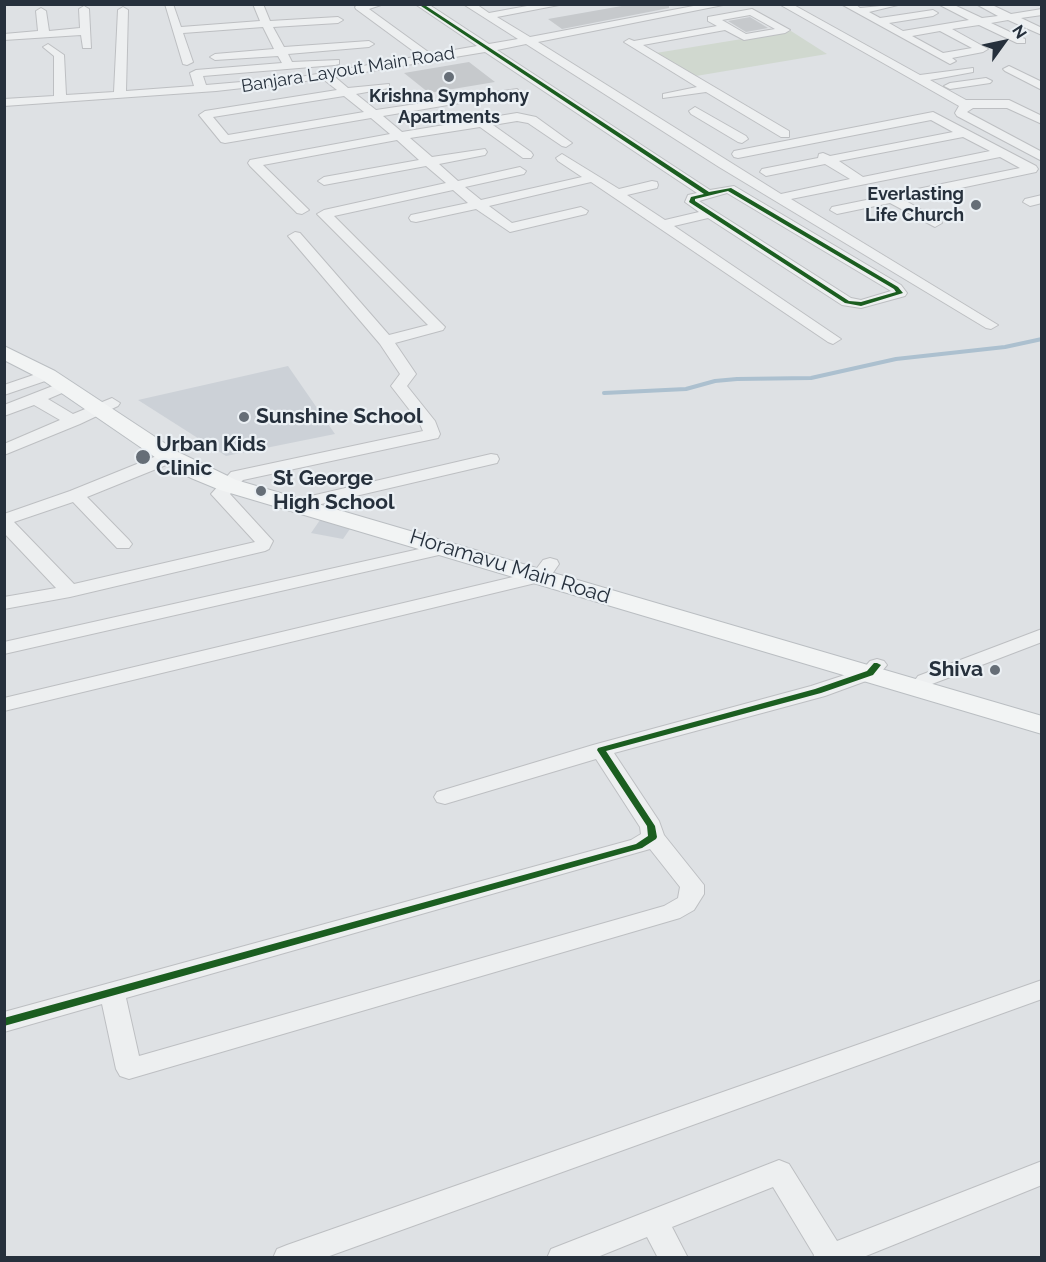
<!DOCTYPE html>
<html>
<head>
<meta charset="utf-8">
<style>
  body { margin:0 }
  #map { position:relative; width:1046px; height:1262px; overflow:hidden; background:#dee1e4; font-family:Raleway,sans-serif }
  canvas { display:block }
  .frame { position:absolute; inset:0; border:6px solid #26303c; pointer-events:none }
  .north { position:absolute; left:974px; top:12px; width:60px; height:60px; -webkit-text-stroke:4px #ebf0f4; paint-order:stroke; rotate:57deg; font-size:16px; font-weight:700; line-height:24px; text-align:center; color:#26303c }
  .north::after { content:''; display:block; margin:auto; width:21px; height:27px; background:#26303c; clip-path:polygon(50% 0,100% 100%,50% 72%,0 100%) }
</style>
</head>
<body>
<div id="map">
<canvas width="1046" height="1262"></canvas>
<div class="frame"></div>
<div class="north">N</div>
</div>
<script>
const c = document.querySelector('canvas').getContext('2d');
c.lineJoin = 'round';
function paint(path, color) {
  c.fillStyle = color;
  c.fill(path, 'evenodd');
}
function toPath(rows) {
  const path = new Path2D();
  for (const r of rows) {
    path.moveTo(r[0], r[1]);
    for (let i = 2; i < r.length; i += 2) path.lineTo(r[i], r[i + 1]);
  }
  return path;
}
function stroke(path, color, width, dash) {
  c.strokeStyle = color;
  c.lineWidth = width;
  c.lineCap = dash ? 'butt' : 'round';
  c.setLineDash(dash || []);
  c.stroke(path);
}
function write(font, color, halo, rows, align = 'center') {
  c.font = font + ' Raleway,sans-serif';
  c.lineWidth = 4.5;
  c.setLineDash([]);
  c.textBaseline = 'middle';
  c.strokeStyle = halo;
  c.fillStyle = color;
  for (const [text, x, y, turn = 0] of rows) {
    c.save();
    c.translate(x, y);
    c.rotate((+turn || 0) * Math.PI / 180);
    c.textAlign = isNaN(turn) ? turn : align;
    if (halo) c.strokeText(text, 0, 0);
    c.fillText(text, 0, 0);
    c.restore();
  }
}
const built = toPath([
  [288,366,335,434,226,456,138,400],
  [320,520,352,526,343,539,311,533]
]);
const green = toPath([
  [791,31,827,54,696,76,656,53]
]);
const stream = toPath([
  [604,393,686,389,715,381,737,379,811,378,896,359,1005,347,1042,339]
]);
const building = toPath([
  [633,4,669,4,669,8,562,29,548,19],
  [750,17,768,28,746,32,728,21],
  [469,62,495,82,429,93,404,73]
]);
const minor = toPath([
  [165,4,173,4,181,27,260,21,253,4,263,4,270,21,338,17,343,20,338,23,273,27,284,47,369,41,374,44,369,47,288,54,292,62,339,60,339,64,335,65,203,76,206,85,300,77,420,56,356,9,355,7,358,4,384,4,369,9,431,54,477,46,415,4,428,4,489,44,518,39,463,4,476,4,489,13,538,4,564,4,497,17,530,37,704,4,728,4,538,42,781,194,850,179,825,164,766,176,760,172,762,169,818,158,819,154,823,153,830,156,953,132,931,120,738,158,734,157,732,154,734,151,933,112,1036,166,1038,169,1036,172,904,200,940,220,942,223,935,227,890,203,837,214,830,210,832,207,881,197,882,193,887,192,893,194,1020,168,1000,157,791,199,998,325,991,329,986,328,719,167,526,44,497,50,710,190,734,186,901,285,907,293,905,296,861,308,842,305,708,218,674,226,841,339,833,344,828,342,591,182,489,206,512,223,581,207,588,211,586,214,510,232,476,209,416,222,411,221,409,218,411,215,468,203,453,190,334,216,445,327,443,330,395,343,416,374,407,386,435,421,440,434,438,438,243,480,230,494,273,541,269,549,265,551,70,597,4,609,4,597,56,588,4,533,4,514,70,491,164,453,176,453,178,457,176,461,87,497,129,540,132,544,129,548,117,548,73,502,14,522,74,584,255,542,211,494,231,472,423,431,419,422,391,386,400,374,380,344,288,236,295,232,300,233,389,335,428,325,317,214,324,210,446,183,426,166,324,185,318,181,324,177,419,160,397,140,263,165,309,210,302,214,297,213,250,166,248,163,250,160,390,134,371,118,225,143,221,142,199,115,205,111,337,90,323,79,216,91,4,106,4,99,54,96,54,56,43,47,48,44,64,55,66,95,114,92,118,10,123,7,128,10,126,91,194,86,190,73,196,70,282,63,278,56,215,60,210,57,215,54,274,49,263,27,183,33,193,62,187,65,183,64,165,4],
  [485,52,697,193,688,195,685,202,699,212,665,220,627,195,657,188,658,185,657,182,652,181,619,189,562,154,556,158,558,161,582,177,481,200,465,187,524,174,526,171,520,167,458,181,439,164,485,155,487,152,485,149,432,157,410,138,480,127,523,158,531,158,533,155,531,152,493,125,517,121,528,123,562,146,566,147,572,143,536,117,517,113,402,132,383,116,513,94,519,91,517,89,376,110,356,94,389,88,389,84,348,88,335,77,485,52],
  [344,96,364,112,228,135,213,117,344,96],
  [963,137,990,151,863,177,839,161,963,137],
  [727,193,891,291,861,300,851,298,699,201,727,193],
  [779,4,792,4,920,75,973,68,973,72,930,80,966,100,1009,100,1042,116,1042,124,1007,108,973,108,967,112,1042,152,1042,161,957,116,955,113,959,106,779,4],
  [841,4,855,4,860,8,902,4,869,12,880,18,933,10,938,13,933,16,889,23,903,31,969,20,938,4,952,4,982,18,998,16,976,4,990,4,1011,14,1042,9,1042,15,1021,18,1042,28,1042,35,1008,20,991,23,1025,39,1025,43,1017,43,979,25,952,29,988,49,983,52,952,58,956,61,950,64,841,4],
  [940,31,972,48,943,53,912,36,940,31],
  [84,6,89,9,91,48,83,48,81,35,4,40,4,34,38,31,36,11,41,8,46,11,49,31,80,28,79,9,84,6],
  [752,9,790,30,785,33,744,40,725,30,643,45,789,131,789,137,781,137,706,92,663,98,663,94,697,87,624,42,629,39,634,41,717,26,708,21,708,17,752,9],
  [750,15,775,29,746,34,722,20,750,15],
  [1009,66,1042,82,1042,90,1005,71,1003,69,1009,66],
  [986,78,992,81,990,83,950,89,944,86,950,83,986,78],
  [695,107,746,136,748,139,742,143,738,142,691,114,689,111,695,107],
  [1042,195,1042,203,1030,206,1023,202,1025,199,1042,195],
  [48,370,56,375,54,378,4,395,4,385,48,370],
  [63,382,69,384,71,387,69,390,48,399,73,414,112,398,120,403,118,406,80,424,4,455,4,444,60,420,34,405,4,416,4,405,63,382],
  [491,454,497,455,499,459,497,463,317,505,311,504,308,500,311,496,491,454],
  [446,543,452,544,455,548,452,552,4,654,4,642,446,543],
  [550,558,557,560,559,564,548,580,4,711,4,698,534,572,543,560,550,558],
  [1042,629,1042,642,932,684,925,686,918,684,915,680,918,676,1042,629],
  [877,659,884,661,887,665,877,677,825,696,614,753,659,821,664,835,704,885,704,894,694,910,680,918,129,1079,120,1076,116,1069,102,1004,4,1032,4,1012,631,840,641,834,640,827,596,759,445,804,437,802,434,797,437,792,593,745,811,686,863,669,870,661,877,659],
  [650,849,680,887,678,898,664,906,139,1056,126,998,650,849],
  [1042,980,1042,999,324,1258,273,1258,277,1249,287,1245,1042,980],
  [779,1160,789,1164,837,1241,1042,1161,1042,1185,861,1258,813,1258,814,1255,773,1187,672,1227,688,1258,658,1258,647,1237,595,1258,547,1258,551,1249,779,1160]
]);
const major = toPath([
  [4,346,55,371,178,452,236,480,1042,716,1042,734,220,490,191,478,162,462,41,379,4,360,4,346]
]);
const cycleway = toPath([
  [418,4,423,4,709,192,731,188,898,287,903,293,861,306,845,303,689,202,691,197,704,194,418,4],
  [728,191,894,289,896,292,861,302,849,301,695,201,695,199,728,191],
  [874,663,877,663,881,665,873,675,821,693,606,751,655,826,657,837,656,839,642,848,4,1026,4,1018,636,844,648,836,647,826,597,750,598,748,815,689,867,671,874,663]
]);
const markers = [
  [449,77,6,"#666e77"],
  [976,205,6,"#666e77"],
  [244,417,6,"#666e77"],
  [143,457,8,"#666e77"],
  [261,491,6,"#666e77"],
  [995,670,6,"#666e77"]
];
const farStreetnames = [
  ["Banjara Layout Main Road",348,70,-9]
];
const farPoinames = [
  ["Krishna Symphony",449,97],
  ["Apartments",449,118],
  ["Everlasting",964,195,"right"],
  ["Life Church",964,216,"right"]
];
const poiNames = [
  ["Sunshine School",256,417],
  ["Urban Kids",156,445],
  ["Clinic",156,469],
  ["St George",273,479],
  ["High School",273,503],
  ["Shiva",983,670,"right"]
];
const streetNames = [
  ["Horamavu Main Road",510,567,17]
];
paint(built, '#ccd1d7');
paint(green, '#d0d8cf');
stroke(stream, '#acc0cf', 4);
paint(building, '#c6c9cc');
stroke(minor, '#bdbfc2', 2);
stroke(major, '#babec2', 2);
paint(minor, '#edeff0');
paint(major, '#f2f4f4');
paint(cycleway, '#1b5e20');
for (const [x, y, r, color] of markers) {
  const dot = new Path2D();
  dot.arc(x, y, r, 0, 2 * Math.PI);
  c.fillStyle = color;
  c.fill(dot);
  stroke(dot, '#ebf0f4', 2);
}
write('18px', '#26303c', '#ebf0f4', farStreetnames);
write('bold 18px', '#26303c', '#ebf0f4', farPoinames);
write('bold 21px', '#26303c', '#ebf0f4', poiNames, 'left');
write('21px', '#26303c', '#ebf0f4', streetNames);
</script>
</body>
</html>
